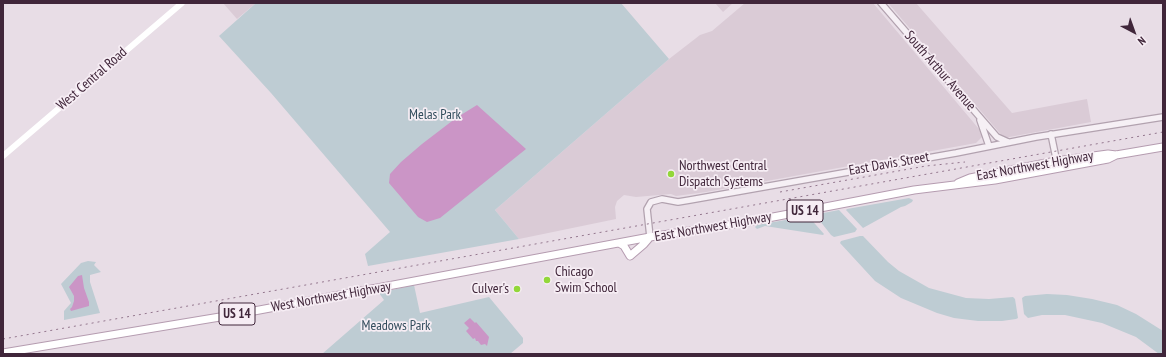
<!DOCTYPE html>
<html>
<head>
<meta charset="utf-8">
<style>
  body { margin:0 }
  #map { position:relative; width:1166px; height:357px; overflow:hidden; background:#e8dde6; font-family:"PT Sans Narrow",sans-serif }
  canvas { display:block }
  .frame { position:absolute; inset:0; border:4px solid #40263a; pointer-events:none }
  .north { position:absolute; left:1114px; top:12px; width:40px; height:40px; -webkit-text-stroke:3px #f6edf4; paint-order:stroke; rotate:139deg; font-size:11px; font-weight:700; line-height:16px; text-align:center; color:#40263a }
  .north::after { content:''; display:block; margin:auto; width:14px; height:18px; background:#40263a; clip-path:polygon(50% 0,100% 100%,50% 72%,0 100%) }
</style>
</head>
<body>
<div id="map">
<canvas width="1166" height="357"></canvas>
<div class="frame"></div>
<div class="north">N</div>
</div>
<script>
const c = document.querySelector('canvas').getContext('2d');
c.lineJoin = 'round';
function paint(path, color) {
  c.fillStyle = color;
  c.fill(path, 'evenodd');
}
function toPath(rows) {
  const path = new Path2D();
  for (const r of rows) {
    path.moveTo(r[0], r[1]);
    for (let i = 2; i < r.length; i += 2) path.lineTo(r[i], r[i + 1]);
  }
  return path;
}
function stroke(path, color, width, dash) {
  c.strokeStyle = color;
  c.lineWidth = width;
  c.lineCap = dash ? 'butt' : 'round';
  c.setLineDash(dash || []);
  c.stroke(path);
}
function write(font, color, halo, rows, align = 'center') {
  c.font = font + ' "PT Sans Narrow",sans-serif';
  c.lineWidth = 3.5;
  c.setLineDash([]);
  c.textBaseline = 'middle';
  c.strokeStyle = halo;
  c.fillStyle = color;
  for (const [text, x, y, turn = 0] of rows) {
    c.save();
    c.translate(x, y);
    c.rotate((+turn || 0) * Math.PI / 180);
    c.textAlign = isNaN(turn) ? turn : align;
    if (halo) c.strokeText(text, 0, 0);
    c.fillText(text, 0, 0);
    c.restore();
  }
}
const built = toPath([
  [223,3,256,3,237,19],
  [715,3,733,3,723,12],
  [745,3,873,3,984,135,976,143,706,192,676,196,671,194,636,197,624,195,617,201,615,207,616,219,519,239,495,210,669,59,700,35,712,31],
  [888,3,916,3,1012,113,1087,99,1091,122,1004,138]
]);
const green = toPath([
  [256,3,621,3,669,59,495,210,519,239,368,266,365,254,390,232,271,93,219,36],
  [909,198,913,200,912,202,905,206,901,207,863,228,846,210,847,209],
  [839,210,857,229,855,232,834,237,831,235,816,216,818,214],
  [808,216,824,234,823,235,765,226,757,229,755,227,757,225],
  [860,236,863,236,888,262,899,271,929,288,966,298,989,299,1013,297,1015,299,1018,318,1016,319,1002,321,978,321,954,318,937,313,901,298,875,281,840,243,841,241],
  [88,261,96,262,94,265,101,272,90,275,90,282,100,313,64,320,64,311,71,303,61,284,81,263],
  [414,285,420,313,489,297,523,338,523,343,510,354,322,354,384,300,379,293],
  [1047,294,1067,295,1092,299,1117,305,1136,314,1163,331,1163,354,1159,354,1136,337,1102,323,1065,315,1042,315,1028,318,1024,314,1022,298,1025,296]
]);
const water = toPath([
  [477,105,526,149,440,218,427,222,418,217,389,183,390,174,401,162,422,144,456,118],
  [82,275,84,288,89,302,89,306,71,311,70,309,72,307,74,301,74,296,69,287,78,276],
  [470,318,475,323,476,322,489,337,487,346,485,344,481,345,478,341,476,341,475,338,473,339,466,331,469,328,464,323]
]);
const tertiary = toPath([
  [881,3,997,137,1008,142],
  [980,120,989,146],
  [1051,134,1057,163],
  [650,237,647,209,651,202,662,199,678,202,690,200,956,153,1036,137,1163,117]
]);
const secondary = toPath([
  [3,156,182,3]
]);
const primary = toPath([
  [958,183,970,178,1056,161,1108,154,1116,155,1163,147],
  [619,243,624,246,630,256,644,244,650,237],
  [3,353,238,314,650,237,747,222,914,190,995,180,1108,159,1116,155]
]);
const rail = toPath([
  [780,192,926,166,965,162],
  [3,339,1163,132]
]);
const markers = [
  [671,174,4,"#92d739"],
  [547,280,4,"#92d739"],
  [517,289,4,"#92d739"]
];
const shields = [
  [805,211,36],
  [237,314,36]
];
const shieldNames = [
  ["US 14",805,211],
  ["US 14",237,314]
];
const streetNames = [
  ["South Arthur Avenue",940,71,49],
  ["West Central Road",92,79,-41],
  ["East Davis Street",889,164,-10],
  ["East Northwest Highway",1035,166,-10],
  ["East Northwest Highway",713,227,-10],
  ["West Northwest Highway",331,297,-10]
];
const parkNames = [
  ["Melas Park",435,115],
  ["Meadows Park",396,326]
];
const poiNames = [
  ["Northwest Central",679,166],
  ["Dispatch Systems",679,182],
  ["Chicago",555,272],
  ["Swim School",555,288],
  ["Culver's",509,289,"right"]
];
paint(built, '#dacbd6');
paint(green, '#beccd3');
paint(water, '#cb95c6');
stroke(tertiary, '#b2a2af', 8);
stroke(primary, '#b59cb0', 9);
stroke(tertiary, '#f6f0f5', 5.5);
stroke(secondary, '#fff', 6);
stroke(primary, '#fff', 7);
stroke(rail, '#93768d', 1, [2, 4]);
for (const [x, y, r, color] of markers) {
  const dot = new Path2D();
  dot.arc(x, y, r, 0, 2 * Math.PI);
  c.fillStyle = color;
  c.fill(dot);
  stroke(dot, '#f6edf4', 1.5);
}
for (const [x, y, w] of shields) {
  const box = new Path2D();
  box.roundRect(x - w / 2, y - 11, w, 22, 3);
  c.fillStyle = '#f6edf4';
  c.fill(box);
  stroke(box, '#40263a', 1);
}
write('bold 13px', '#40263a', null, shieldNames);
write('14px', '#40263a', '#f6edf4', streetNames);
write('14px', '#324c5c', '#f6edf4', parkNames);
write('14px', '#40263a', '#f6edf4', poiNames, 'left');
</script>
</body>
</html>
